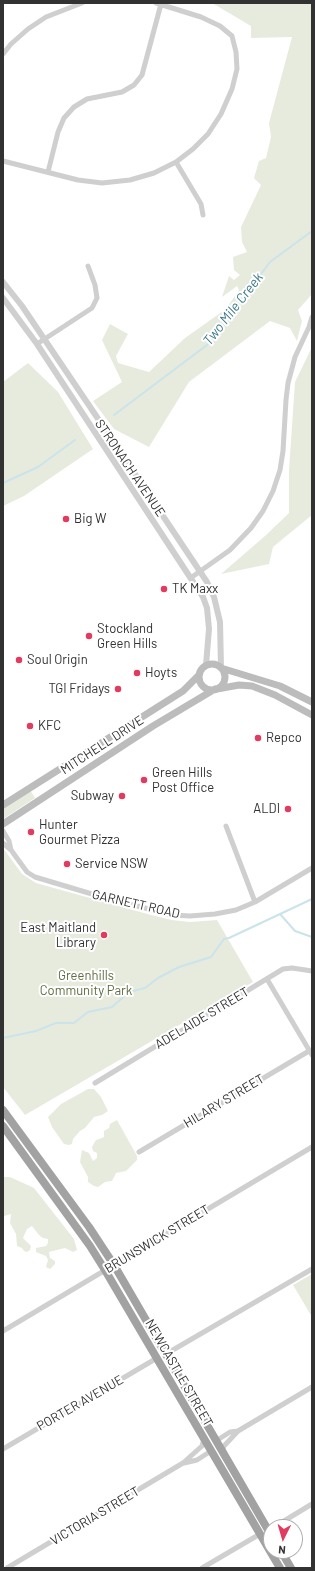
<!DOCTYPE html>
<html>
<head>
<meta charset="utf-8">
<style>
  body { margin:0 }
  #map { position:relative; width:315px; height:1571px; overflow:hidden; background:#fff; font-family:Barlow,sans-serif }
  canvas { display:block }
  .frame { position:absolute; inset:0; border:4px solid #323232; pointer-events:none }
  .north { position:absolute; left:263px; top:1519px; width:40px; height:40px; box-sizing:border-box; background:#fff; border:1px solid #adadad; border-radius:50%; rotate:185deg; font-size:11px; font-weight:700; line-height:16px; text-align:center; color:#323232 }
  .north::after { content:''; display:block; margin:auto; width:14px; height:18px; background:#e13b60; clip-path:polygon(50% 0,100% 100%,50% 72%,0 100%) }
</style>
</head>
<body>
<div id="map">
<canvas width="315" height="1571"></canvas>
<div class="frame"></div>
<div class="north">N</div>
</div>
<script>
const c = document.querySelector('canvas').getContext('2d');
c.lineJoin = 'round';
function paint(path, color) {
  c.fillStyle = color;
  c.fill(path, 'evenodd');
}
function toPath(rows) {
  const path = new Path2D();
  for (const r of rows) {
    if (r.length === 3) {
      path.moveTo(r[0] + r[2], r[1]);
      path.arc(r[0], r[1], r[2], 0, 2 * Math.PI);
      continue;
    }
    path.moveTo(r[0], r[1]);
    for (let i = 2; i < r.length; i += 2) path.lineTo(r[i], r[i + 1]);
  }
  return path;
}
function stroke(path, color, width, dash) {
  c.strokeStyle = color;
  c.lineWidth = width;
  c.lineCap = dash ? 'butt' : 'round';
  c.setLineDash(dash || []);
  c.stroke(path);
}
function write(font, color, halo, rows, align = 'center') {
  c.font = font + ' Barlow,sans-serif';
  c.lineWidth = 4;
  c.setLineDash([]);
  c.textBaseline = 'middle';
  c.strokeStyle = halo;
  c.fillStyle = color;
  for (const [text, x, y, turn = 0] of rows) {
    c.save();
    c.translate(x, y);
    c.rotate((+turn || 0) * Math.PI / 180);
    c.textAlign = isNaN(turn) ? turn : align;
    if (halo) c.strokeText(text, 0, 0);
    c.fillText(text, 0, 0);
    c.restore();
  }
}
const green = toPath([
  [212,3,312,3,312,294,298,310,302,321,297,341,290,328,270,321,189,382,149,447,114,429,93,401,122,382,102,340,110,324,128,334,116,356,118,363,149,372,185,338,226,309,239,290,237,286,222,297,229,276,234,280,240,275,234,270,233,257,247,252,242,242,241,227,261,185,254,178,259,161,266,158,271,137,269,123,292,37,251,38,251,26],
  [312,347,312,515,273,547,269,564,221,574,265,536,289,513,289,470,295,382],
  [28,363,58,392,93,449,24,496,3,506,3,382],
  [30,790,35,798,3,819,3,808],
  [3,848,22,874,36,883,151,915,172,920,190,922,217,920,253,982,25,1115,3,1087],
  [88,1089,94,1089,101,1097,108,1111,102,1115,94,1117,85,1128,80,1131,73,1139,72,1144,69,1145,64,1144,52,1127,48,1117,61,1104],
  [117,1120,137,1156,137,1160,126,1171,116,1173,112,1181,105,1182,98,1187,94,1186,88,1182,88,1177,80,1162,82,1150,89,1153,93,1161,97,1158,97,1153,93,1151,92,1147,96,1140,104,1137,104,1131,109,1128,110,1124],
  [3,1177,10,1177,34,1188,74,1239,77,1250,73,1252,65,1248,49,1252,50,1258,55,1261,55,1264,50,1269,46,1267,48,1260,46,1256,36,1252,36,1248,46,1246,48,1243,48,1239,43,1238,39,1235,32,1226,27,1229,23,1238,31,1246,30,1250,27,1252,24,1251,22,1248,17,1246,16,1234,10,1223,11,1214,4,1216,3,1221],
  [312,1274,312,1317,293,1285]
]);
const stream = toPath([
  [114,415,207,345,270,262,312,231],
  [3,483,38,467,75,440],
  [280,914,295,931,312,937],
  [3,1038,36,1031,56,1023,74,1023,88,1012,112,1007,129,992,145,988,158,978,179,967,211,957,224,939,229,938,312,899]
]);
const minor = toPath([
  [3,54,11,44,28,29,46,17,82,3],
  [3,161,78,180,102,183,130,180,154,173,176,162,193,149,208,134,221,114,232,89,237,69,236,52,232,36,220,26,201,17,156,3],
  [176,162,201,204,203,215],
  [48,172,58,132,64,118,74,107,87,99,122,92,134,85,142,75,161,4],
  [37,344,92,308,97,298,95,285,88,266],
  [192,577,230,550,251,528,263,511,273,491,280,470,283,451,286,400,288,383,295,357,309,327,312,317],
  [226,826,255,902],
  [3,831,9,841,11,850],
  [3,843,11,850,27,872,35,877,102,897,172,915,190,916,215,914,236,910,255,902,312,868],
  [267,979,312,1055],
  [95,1083,283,969,292,968,312,971],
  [139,1152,309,1051],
  [3,1331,312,1147],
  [166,1354,312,1269],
  [216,1441,230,1432,238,1431],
  [3,1449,157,1358],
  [222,1451,224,1446,238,1431,312,1387],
  [184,1463,197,1460,211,1451],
  [274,1527,312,1504],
  [7,1568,183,1463,202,1446,204,1439],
  [202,1568,260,1534]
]);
const tertiary = toPath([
  [3,282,22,306,109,435,207,582,214,597,220,622,221,667],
  [3,298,37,344,203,597,207,608,209,629,206,665]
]);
const secondary = toPath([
  [212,677,13],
  [221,668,280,686,312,702],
  [217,689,239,685,252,686,275,695,312,715],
  [3,805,183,691,199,675],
  [3,824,153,726,215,689]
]);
const trunk = toPath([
  [3,1110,89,1227,114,1265,271,1535],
  [3,1126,90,1246,105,1270,280,1568],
  [281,1551,291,1568]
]);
const markers = [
  [66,519,4,"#e13b60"],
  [164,589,4,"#e13b60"],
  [89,636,4,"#e13b60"],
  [19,660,4,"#e13b60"],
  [137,673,4,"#e13b60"],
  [118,689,4,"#e13b60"],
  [30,726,4,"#e13b60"],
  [258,738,4,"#e13b60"],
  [144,780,4,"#e13b60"],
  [122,796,4,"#e13b60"],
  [288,809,4,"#e13b60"],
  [31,832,4,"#e13b60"],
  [67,864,4,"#e13b60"],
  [104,935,4,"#e13b60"]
];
const streetNames = [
  ["STRONACH AVENUE",130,468,56],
  ["MITCHELL DRIVE",102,745,-33],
  ["GARNETT ROAD",136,904,13],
  ["ADELAIDE STREET",202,1018,-31],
  ["HILARY STREET",224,1101,-31],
  ["BRUNSWICK STREET",157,1239,-31],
  ["NEWCASTLE STREET",179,1373,60],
  ["PORTER AVENUE",80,1403,-30],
  ["VICTORIA STREET",95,1516,-31]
];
const poiNames = [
  ["Big W",74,519],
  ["TK Maxx",172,589],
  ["Stockland",97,629],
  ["Green Hills",97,644],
  ["Soul Origin",27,660],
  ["Hoyts",145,673],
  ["TGI Fridays",110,689,"right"],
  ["KFC",38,726],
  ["Repco",266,738],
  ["Green Hills",152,773],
  ["Post Office",152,788],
  ["Subway",114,796,"right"],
  ["ALDI",280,809,"right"],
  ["Hunter",39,825],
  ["Gourmet Pizza",39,840],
  ["Service NSW",75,864],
  ["East Maitland",96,928,"right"],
  ["Library",96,943,"right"]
];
const parkNames = [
  ["Greenhills",86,976],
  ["Community Park",86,991]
];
const waterNames = [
  ["Two Mile Creek",233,309,-52]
];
paint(green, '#e7ebdd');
stroke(stream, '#cbe3ea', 2);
stroke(minor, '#cfcfcf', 5);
stroke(tertiary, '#cfcfcf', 6);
stroke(secondary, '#bcbcbc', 7);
stroke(trunk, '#a2a2a2', 8);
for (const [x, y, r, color] of markers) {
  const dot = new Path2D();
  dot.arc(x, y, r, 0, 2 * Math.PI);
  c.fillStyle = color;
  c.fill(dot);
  stroke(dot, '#fff', 1.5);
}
write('13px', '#323232', '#fff', streetNames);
write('13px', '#323232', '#fff', poiNames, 'left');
write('13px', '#5c6d3f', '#fff', parkNames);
write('italic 14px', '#3e7a8c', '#fff', waterNames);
</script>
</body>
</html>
